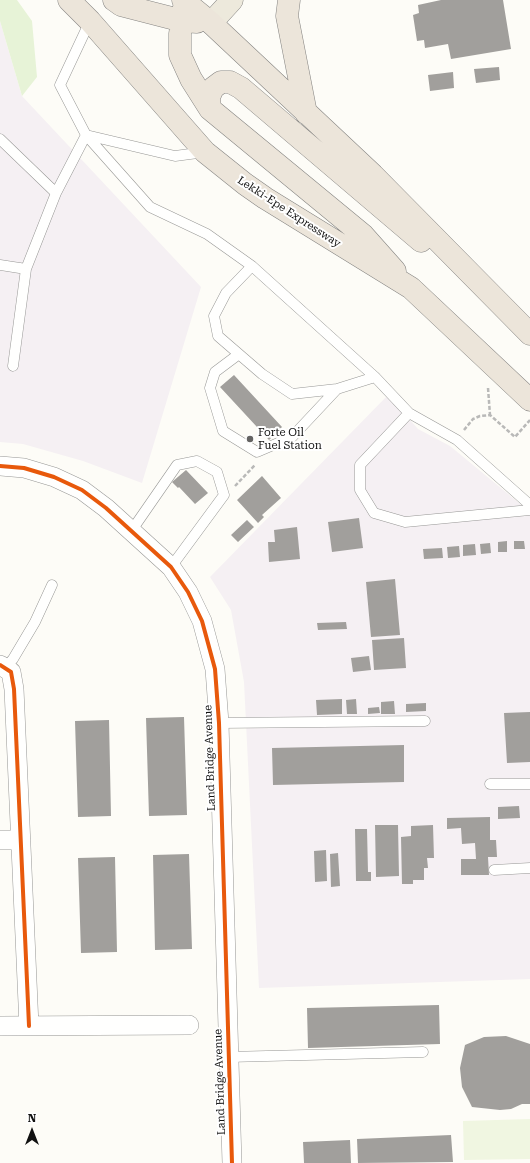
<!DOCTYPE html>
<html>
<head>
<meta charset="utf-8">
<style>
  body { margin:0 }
  #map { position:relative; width:530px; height:1163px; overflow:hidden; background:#fdfcf7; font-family:"Roboto Serif",serif }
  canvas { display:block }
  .north { position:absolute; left:12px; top:1111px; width:40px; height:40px; -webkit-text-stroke:3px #fff; paint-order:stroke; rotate:0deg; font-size:11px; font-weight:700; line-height:16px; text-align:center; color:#111 }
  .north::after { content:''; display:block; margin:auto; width:14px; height:18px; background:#111; clip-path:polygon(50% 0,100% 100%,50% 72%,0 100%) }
</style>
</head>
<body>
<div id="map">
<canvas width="530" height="1163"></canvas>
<div class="north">N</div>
</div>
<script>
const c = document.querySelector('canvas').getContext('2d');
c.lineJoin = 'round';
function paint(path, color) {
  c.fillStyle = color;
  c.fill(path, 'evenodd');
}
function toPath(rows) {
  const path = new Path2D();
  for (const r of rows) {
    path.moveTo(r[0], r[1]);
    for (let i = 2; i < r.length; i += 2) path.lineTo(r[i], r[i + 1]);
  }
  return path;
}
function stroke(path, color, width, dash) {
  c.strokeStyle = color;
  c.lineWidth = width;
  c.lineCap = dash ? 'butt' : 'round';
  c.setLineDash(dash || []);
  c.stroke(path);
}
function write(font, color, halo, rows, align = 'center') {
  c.font = font + ' "Roboto Serif",serif';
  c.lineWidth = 4;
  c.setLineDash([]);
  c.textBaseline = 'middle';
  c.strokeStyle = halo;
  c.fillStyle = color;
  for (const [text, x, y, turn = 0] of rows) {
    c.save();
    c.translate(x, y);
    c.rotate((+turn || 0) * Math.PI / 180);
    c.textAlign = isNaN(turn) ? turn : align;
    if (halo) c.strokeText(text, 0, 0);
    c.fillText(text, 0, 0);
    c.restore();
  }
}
const industrial = toPath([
  [0,21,22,96,201,287,142,483,83,461,23,444,0,442],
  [388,395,418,429,450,446,530,512,530,979,259,988,244,682,231,610,210,577]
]);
const green = toPath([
  [0,0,17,0,32,21,37,77,22,96,0,21]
]);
const pitch = toPath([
  [530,1119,530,1159,464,1160,463,1121]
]);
const building = toPath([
  [441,0,503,0,511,49,451,59,448,44,425,48,424,40,417,41,413,15,419,13,418,5],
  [499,67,500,80,476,83,474,69],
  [453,72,454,88,430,91,428,75],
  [234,375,282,427,269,440,220,387],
  [186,470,208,493,195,504,179,487,178,488,172,482],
  [262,476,281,498,262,515,264,517,258,523,237,500],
  [359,518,363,548,332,552,328,522],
  [247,520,254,527,238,542,231,535],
  [297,527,300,559,269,562,268,542,275,542,274,530],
  [507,541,507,552,498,552,498,542],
  [514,541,524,541,525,549,514,549],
  [490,543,491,553,481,554,480,544],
  [475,544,476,555,463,556,463,545],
  [459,546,460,557,448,558,447,547],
  [442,548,443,558,424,559,423,549],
  [395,579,400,635,371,637,366,582],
  [346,622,347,629,318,630,317,623],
  [404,638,406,668,374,670,372,640],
  [369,656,371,670,353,672,351,658],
  [342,699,342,714,317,715,316,700],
  [356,699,357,714,347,714,346,700],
  [394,701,395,714,381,714,381,702],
  [426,703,426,711,406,712,406,704],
  [379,707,380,713,368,714,368,708],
  [530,712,530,762,507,763,504,713],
  [184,717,187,815,149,816,146,718],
  [109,720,111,816,78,817,75,721],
  [404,745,404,782,273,785,272,748],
  [519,806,520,818,498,819,498,807],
  [490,817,490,840,496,840,497,857,488,857,489,875,461,875,461,859,476,859,475,843,462,844,461,828,447,829,447,818],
  [375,825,398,825,399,876,376,877],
  [433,825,434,858,427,858,428,868,424,868,424,880,413,880,413,884,402,884,401,837,411,836,411,826],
  [355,829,367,829,368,872,371,872,371,881,356,881],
  [326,850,327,881,315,882,314,851],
  [338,853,340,886,331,887,330,854],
  [189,854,192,949,155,950,153,855],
  [115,857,117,952,81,953,78,858],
  [439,1005,440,1044,308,1048,307,1008],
  [506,1036,530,1044,530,1104,522,1104,511,1109,500,1110,472,1107,462,1087,460,1068,465,1045,484,1037],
  [451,1135,453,1162,358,1163,357,1139],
  [350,1140,351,1163,304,1163,303,1142]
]);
const path = toPath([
  [488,388,490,415],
  [464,430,473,419,480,416,490,415,515,437,530,420],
  [235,486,255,465]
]);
const service = toPath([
  [90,21,60,85,86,135,150,207,207,234,252,266,375,377,409,413,457,440,530,505],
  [86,135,175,156,205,152],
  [0,139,56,193],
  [0,265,26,269],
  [252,266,226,293,214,316,218,336,262,374,292,394,337,389,375,377],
  [239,354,215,372,210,388,223,431,257,452,292,437,337,389],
  [13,366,26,269,56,193,86,135],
  [409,413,360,465,360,490,374,513,405,522,530,510],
  [132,530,177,465,197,461,217,472,224,495,171,567],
  [5,668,13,659,35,622,52,585],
  [219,723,425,721],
  [490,784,530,784],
  [494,870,530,868],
  [228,1057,423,1052]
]);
const minor = toPath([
  [0,466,24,468,54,477,82,490,106,508,171,567,188,592,202,621,215,669,219,723,232,1163],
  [0,665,11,672,14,689,29,1026],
  [0,840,21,840],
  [0,1026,189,1025]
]);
const primary = toPath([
  [211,23,232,0]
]);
const trunk = toPath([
  [69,0,90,21,205,152,245,184,265,198,411,288,530,400],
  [114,0,121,5,183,21,197,22],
  [183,0,211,23,373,175,530,334],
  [289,0,287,16,306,113],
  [185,1,180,34,180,55,191,79,210,109,363,235,395,271],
  [210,109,209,97,213,88,221,82,230,82,241,88,421,241]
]);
const cycleway = toPath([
  [0,466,24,468,54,477,82,490,106,508,171,567,188,592,202,621,215,669,219,723,232,1163],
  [0,665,11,672,14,689,29,1026]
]);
const markers = [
  [250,439,4,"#646362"]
];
const streetNames = [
  ["Lekki-Epe Expressway",289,212,33],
  ["Land Bridge Avenue",210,758,-92],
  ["Land Bridge Avenue",220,1082,-92]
];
const poiNames = [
  ["Forte Oil",258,433],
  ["Fuel Station",258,446]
];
paint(industrial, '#f5f0f3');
paint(green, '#e7f3d7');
paint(pitch, '#f0f6e1');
paint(building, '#a19f9c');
stroke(service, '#979795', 11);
stroke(minor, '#979795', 20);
stroke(primary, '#858482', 23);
stroke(trunk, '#858482', 23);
stroke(path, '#b9b9b8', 2.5, [4, 2]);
stroke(service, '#fffffe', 10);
stroke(minor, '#fffffe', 19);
stroke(primary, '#ede9dc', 22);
stroke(trunk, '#ece5da', 22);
stroke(cycleway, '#e8590c', 4);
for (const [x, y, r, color] of markers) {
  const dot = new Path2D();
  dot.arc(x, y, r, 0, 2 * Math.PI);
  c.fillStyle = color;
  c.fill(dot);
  stroke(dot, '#fff', 1.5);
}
write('11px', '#111', '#fff', streetNames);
write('11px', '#111', '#fff', poiNames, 'left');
</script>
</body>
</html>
